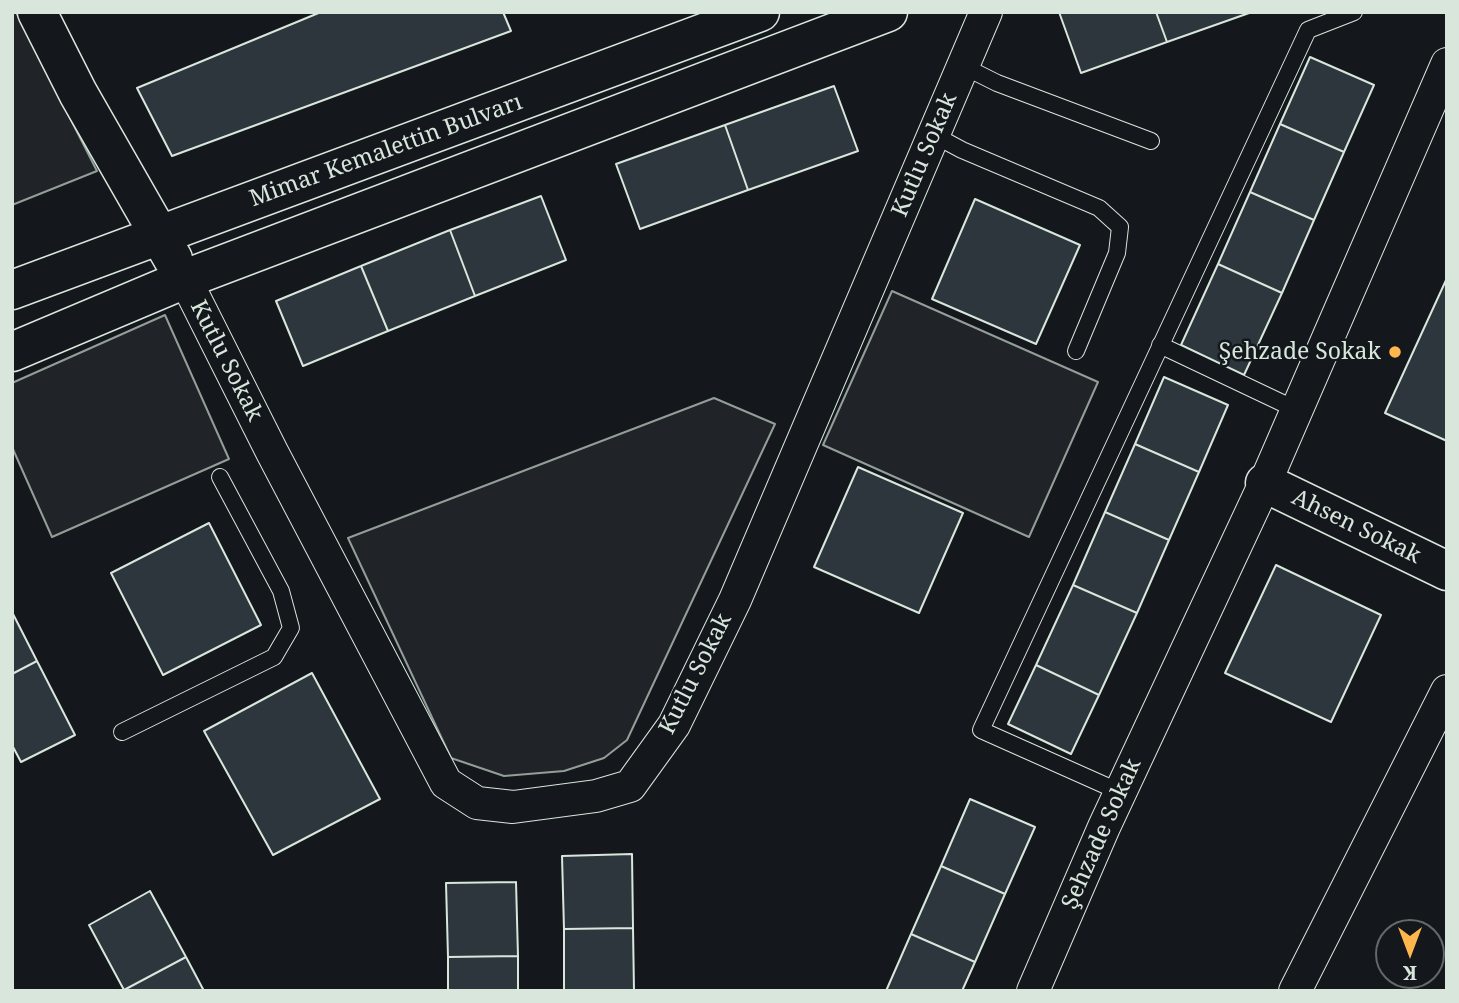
<!DOCTYPE html>
<html>
<head>
<meta charset="utf-8">
<style>
  body { margin:0 }
  #map { position:relative; width:1459px; height:1003px; overflow:hidden; background:#14181c; font-family:"Noto Serif",serif }
  canvas { display:block }
  .frame { position:absolute; inset:0; border:14px solid #d8e6dc; pointer-events:none }
  .north { position:absolute; left:1375px; top:919px; width:70px; height:70px; box-sizing:border-box; background:#14181c; border:2px solid #626a69; border-radius:50%; rotate:180deg; font-size:19px; font-weight:700; line-height:28px; text-align:center; color:#d8e6dc }
  .north::after { content:''; display:block; margin:auto; width:24px; height:32px; background:#ffb74d; clip-path:polygon(50% 0,100% 100%,50% 72%,0 100%) }
</style>
</head>
<body>
<div id="map">
<canvas width="1459" height="1003"></canvas>
<div class="frame"></div>
<div class="north">K</div>
</div>
<script>
const c = document.querySelector('canvas').getContext('2d');
c.lineJoin = 'round';
function paint(path, color) {
  c.fillStyle = color;
  c.fill(path, 'evenodd');
}
function toPath(rows) {
  const path = new Path2D();
  for (const r of rows) {
    path.moveTo(r[0], r[1]);
    for (let i = 2; i < r.length; i += 2) path.lineTo(r[i], r[i + 1]);
  }
  return path;
}
function stroke(path, color, width, dash) {
  c.strokeStyle = color;
  c.lineWidth = width;
  c.lineCap = dash ? 'butt' : 'round';
  c.setLineDash(dash || []);
  c.stroke(path);
}
function write(font, color, halo, rows, align = 'center') {
  c.font = font + ' "Noto Serif",serif';
  c.lineWidth = 5;
  c.setLineDash([]);
  c.textBaseline = 'middle';
  c.strokeStyle = halo;
  c.fillStyle = color;
  for (const [text, x, y, turn = 0] of rows) {
    c.save();
    c.translate(x, y);
    c.rotate((+turn || 0) * Math.PI / 180);
    c.textAlign = isNaN(turn) ? turn : align;
    if (halo) c.strokeText(text, 0, 0);
    c.fillText(text, 0, 0);
    c.restore();
  }
}
const green = toPath([
  [12,12,16,12,97,171,12,205,12,12],
  [892,291,1098,382,1029,537,823,445,892,291],
  [165,315,229,459,52,537,12,447,12,383,165,315],
  [714,398,775,424,627,740,604,758,564,771,504,776,451,758,348,538,714,398]
]);
const building = toPath([
  [321,12,503,12,511,31,172,156,137,88,321,12],
  [1059,12,1156,12,1167,42,1081,73,1059,12],
  [1156,12,1252,12,1167,42,1156,12],
  [1310,57,1374,85,1344,152,1280,124,1310,57],
  [834,86,858,151,748,190,725,125,834,86],
  [1280,124,1344,152,1314,220,1250,192,1280,124],
  [725,125,748,190,640,229,616,164,725,125],
  [1250,192,1314,220,1282,293,1218,264,1250,192],
  [541,196,566,260,475,296,450,230,541,196],
  [975,199,1080,245,1036,344,932,299,975,199],
  [450,230,475,296,388,331,361,266,450,230],
  [1218,264,1282,293,1244,375,1181,345,1218,264],
  [361,266,388,331,303,366,276,301,361,266],
  [1447,278,1447,441,1385,413,1447,278],
  [1164,377,1228,405,1199,472,1135,444,1164,377],
  [1135,444,1199,472,1169,540,1105,512,1135,444],
  [858,467,963,513,919,613,814,567,858,467],
  [1105,512,1169,540,1137,613,1073,585,1105,512],
  [209,523,261,625,163,675,111,573,209,523],
  [1276,565,1381,615,1331,722,1225,673,1276,565],
  [1073,585,1137,613,1099,695,1036,665,1073,585],
  [12,612,37,661,12,674,12,612],
  [37,661,75,735,21,762,12,745,12,674,37,661],
  [1036,665,1099,695,1071,754,1008,724,1036,665],
  [312,673,380,799,273,855,204,731,312,673],
  [970,799,1035,827,1005,894,941,866,970,799],
  [632,854,633,928,564,929,562,856,632,854],
  [941,866,1005,894,975,962,911,934,941,866],
  [516,882,518,956,448,957,446,883,516,882],
  [150,891,186,957,124,990,89,925,150,891],
  [633,928,634,991,564,991,564,929,633,928],
  [911,934,975,962,962,991,886,991,911,934],
  [518,956,518,991,448,991,448,957,518,956],
  [186,957,204,991,124,990,186,957]
]);
const lane = toPath([
  [963,66,997,83,1151,141],
  [934,135,962,150,1099,208,1120,227,1117,253,1076,351],
  [1160,345,1297,410],
  [122,732,274,657,291,628,281,591,220,477],
  [1120,792,981,730,1308,30,1354,12]
]);
const street = toPath([
  [185,279,272,452,446,783,477,803,513,807,596,796,630,786,674,725,735,600,986,12],
  [1033,991,1104,827,1265,483,1447,64],
  [1295,991,1447,691]
]);
const secondary = toPath([
  [37,12,78,93,173,259],
  [12,290,760,12],
  [12,352,185,279,888,12],
  [1265,483,1447,571]
]);
const markers = [
  [1395,352,7,"#ffb74d"]
];
const streetNames = [
  ["Mimar Kemalettin Bulvarı",386,151,-20],
  ["Kutlu Sokak",925,155,-67],
  ["Kutlu Sokak",226,361,63],
  ["Ahsen Sokak",1356,527,26],
  ["Kutlu Sokak",696,674,-63],
  ["Şehzade Sokak",1102,834,-66]
];
const poiNames = [
  ["Şehzade Sokak",1381,352]
];
paint(green, '#202428');
stroke(green, '#939e99', 2);
paint(building, '#2c363c');
stroke(building, '#d8e6dc', 2);
stroke(lane, '#d8e6dc', 18);
stroke(street, '#d8e6dc', 34);
stroke(secondary, '#d8e6dc', 41);
stroke(lane, '#14181c', 16);
stroke(street, '#14181c', 32);
stroke(secondary, '#14181c', 38);
for (const [x, y, r, color] of markers) {
  const dot = new Path2D();
  dot.arc(x, y, r, 0, 2 * Math.PI);
  c.fillStyle = color;
  c.fill(dot);
  stroke(dot, '#14181c', 2.5);
}
write('23px', '#d8e6dc', '#14181c', streetNames);
write('23px', '#d8e6dc', '#14181c', poiNames, 'right');
</script>
</body>
</html>
